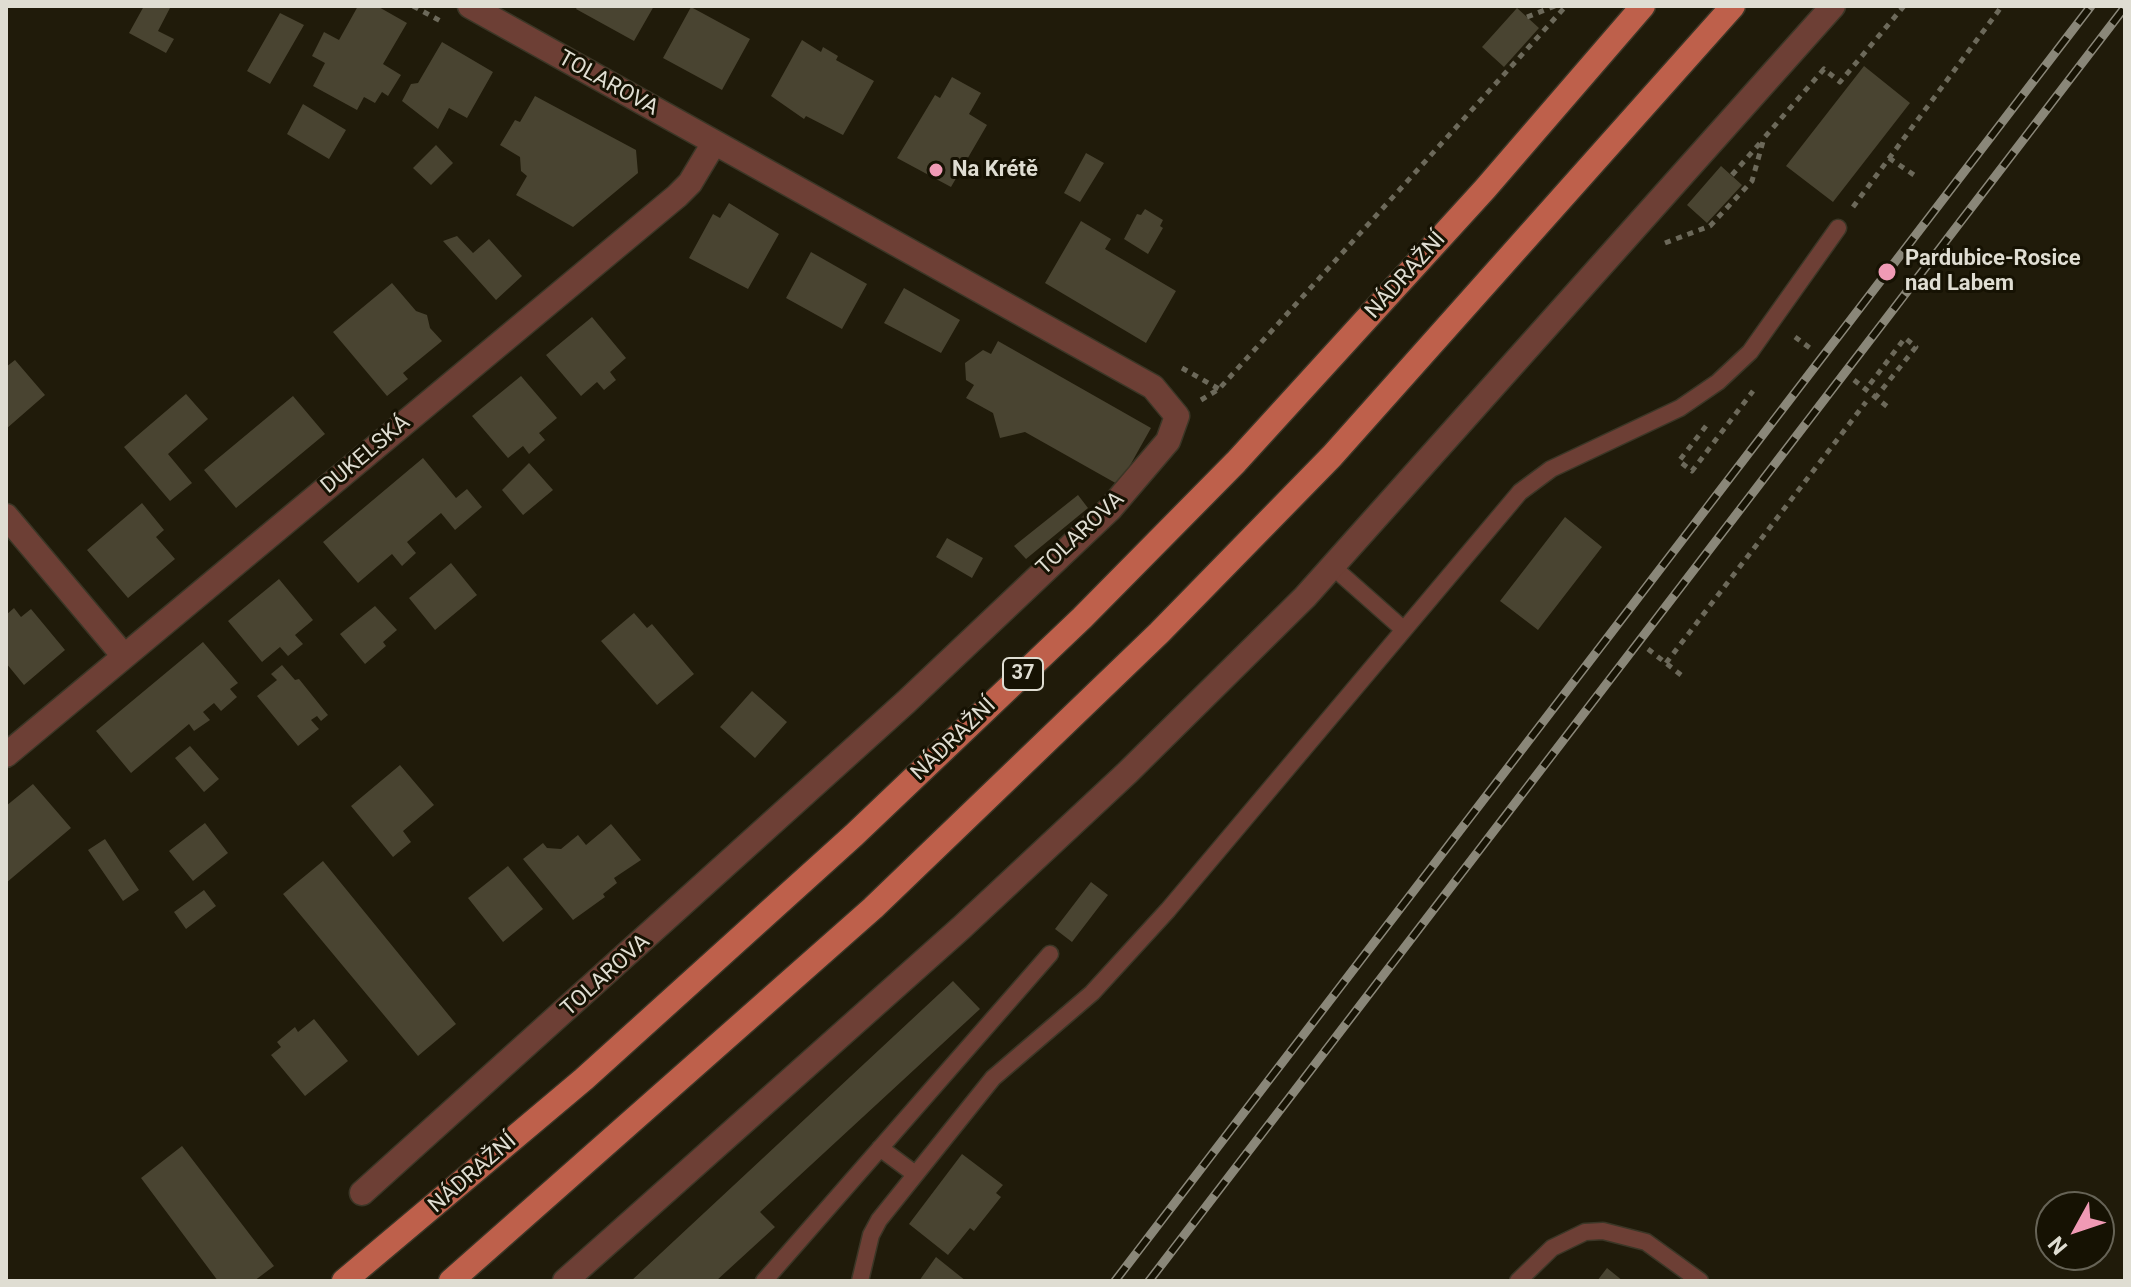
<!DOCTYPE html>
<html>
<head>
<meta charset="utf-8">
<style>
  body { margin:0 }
  #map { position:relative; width:2131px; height:1287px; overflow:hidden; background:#201b0a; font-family:Roboto,sans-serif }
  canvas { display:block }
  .frame { position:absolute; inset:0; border:8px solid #dfddd2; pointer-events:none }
  .north { position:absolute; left:2035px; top:1191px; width:80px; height:80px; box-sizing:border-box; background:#161203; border:2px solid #666356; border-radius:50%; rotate:230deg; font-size:22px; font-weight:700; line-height:32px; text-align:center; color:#dfddd2 }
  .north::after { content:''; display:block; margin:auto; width:28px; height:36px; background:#f09ab5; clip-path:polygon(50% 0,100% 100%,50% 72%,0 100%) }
</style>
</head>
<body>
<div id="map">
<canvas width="2131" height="1287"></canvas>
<div class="frame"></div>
<div class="north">N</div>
</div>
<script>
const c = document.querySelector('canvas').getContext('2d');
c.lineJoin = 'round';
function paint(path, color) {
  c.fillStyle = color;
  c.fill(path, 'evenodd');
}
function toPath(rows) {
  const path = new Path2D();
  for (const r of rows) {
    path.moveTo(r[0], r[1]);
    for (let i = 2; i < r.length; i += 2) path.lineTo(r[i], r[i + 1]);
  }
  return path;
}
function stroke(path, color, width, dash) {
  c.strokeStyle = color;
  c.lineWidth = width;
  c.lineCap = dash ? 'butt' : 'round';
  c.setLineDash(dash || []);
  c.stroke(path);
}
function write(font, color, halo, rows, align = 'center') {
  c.font = font + ' Roboto,sans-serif';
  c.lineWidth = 6;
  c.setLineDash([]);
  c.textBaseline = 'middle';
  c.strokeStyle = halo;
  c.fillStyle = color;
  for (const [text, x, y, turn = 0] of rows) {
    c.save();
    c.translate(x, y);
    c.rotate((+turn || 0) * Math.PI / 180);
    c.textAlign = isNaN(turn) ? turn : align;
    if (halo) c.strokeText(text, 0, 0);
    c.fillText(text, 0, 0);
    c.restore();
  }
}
const building = toPath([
  [144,6,171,6,158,31,174,39,166,53,129,33],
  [358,6,377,6,407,23,383,64,401,75,388,96,382,92,375,103,364,97,357,110,313,86,325,63,312,56,324,32,339,40],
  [578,6,654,6,634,41,576,9],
  [691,7,750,39,722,90,663,58],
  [1517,8,1539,28,1504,67,1482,47],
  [280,13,304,25,270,84,247,71],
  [802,40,821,52,823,47,838,56,836,60,874,81,843,135,806,116,804,119,771,96],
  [442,42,493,72,467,118,449,108,438,129,402,101,411,84,418,83],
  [1864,66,1910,103,1833,202,1786,166],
  [952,77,981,93,969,114,987,125,951,187,897,158,935,95,940,98],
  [535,96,636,150,638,173,573,227,516,195,527,176,521,171,520,157,500,145,515,120,520,122],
  [303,104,346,130,329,159,287,134],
  [436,145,453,163,431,185,413,168],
  [1086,153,1104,163,1080,202,1064,193],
  [1721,166,1742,185,1707,223,1687,205],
  [729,203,779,234,748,289,689,258,713,214,720,218],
  [1145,209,1163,220,1160,226,1163,228,1148,254,1124,239,1137,214,1141,215],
  [1081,221,1111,239,1105,249,1176,291,1146,343,1045,283],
  [457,236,473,253,489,239,522,276,496,300,443,241],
  [811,252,867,284,842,329,786,298],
  [392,283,416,311,427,315,430,328,442,341,403,373,408,379,387,396,333,332],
  [904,288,960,320,941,353,884,323],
  [592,317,626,358,610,372,616,380,604,390,597,382,581,396,546,355],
  [998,341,1151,428,1119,485,1025,432,1000,438,993,413,966,398,974,385,966,380,965,363,983,350,991,354],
  [15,360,45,395,6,429,6,367],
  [521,376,557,418,539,433,545,440,529,454,523,446,508,458,472,416],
  [186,394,208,419,168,454,192,483,170,501,124,447],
  [293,396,325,434,236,508,204,470],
  [423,458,456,498,467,489,482,507,455,530,441,513,407,542,416,553,402,566,392,554,358,583,323,542],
  [529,463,553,490,523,515,502,490],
  [1078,495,1088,508,1026,559,1014,546],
  [142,503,164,530,156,537,175,559,128,598,87,550],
  [1565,517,1602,547,1538,630,1500,601],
  [947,538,983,558,972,578,936,557],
  [451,563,477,595,435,630,409,598],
  [279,579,313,620,295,635,303,644,288,656,280,647,262,662,228,621],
  [375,606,397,630,383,642,386,646,365,664,340,634],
  [14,608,21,617,31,609,65,650,24,685,6,663,6,615],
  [634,613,647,628,652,624,694,674,657,705,601,641],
  [203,642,238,683,230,689,237,697,221,711,214,703,203,712,210,720,194,731,189,724,131,773,96,731],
  [282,665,295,680,299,679,328,715,321,721,317,716,311,720,319,729,298,746,257,696,277,680,271,674],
  [752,691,787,722,755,758,720,727],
  [190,746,219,779,204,792,175,758],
  [400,765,434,805,403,831,411,842,393,857,351,806],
  [33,784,71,828,6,883,6,806],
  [205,823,228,853,193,881,169,851],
  [611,824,641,860,614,878,617,883,603,894,605,897,573,920,523,859,543,843,547,848,561,849,578,835,586,845],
  [105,839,139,890,123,901,88,850],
  [323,861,456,1024,418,1056,283,894],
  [508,866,543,909,503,942,468,898],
  [1091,882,1108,895,1072,942,1055,929],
  [204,890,216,906,186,929,174,912],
  [953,981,980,1009,760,1212,775,1227,716,1281,631,1281],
  [314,1019,348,1061,305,1096,271,1055,281,1047,277,1042,295,1027,298,1032],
  [182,1146,274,1266,254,1281,218,1281,141,1178],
  [962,1154,1003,1185,996,1193,1001,1197,974,1231,970,1228,948,1255,909,1224],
  [936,1257,966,1281,919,1281],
  [1607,1268,1623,1281,1597,1281]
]);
const path = toPath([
  [413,6,444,23],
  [1527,17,1555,6],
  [1889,158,1917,177],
  [1732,175,1761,142],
  [1853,207,2002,6],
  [1665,243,1710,226,1752,181,1764,138,1824,69,1840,82,1904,6],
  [1795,337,1814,351],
  [1182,368,1219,389],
  [1854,380,1889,408],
  [1870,384,1905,338,1916,347,1876,397],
  [1201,400,1219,389,1566,6],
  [1706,426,1679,461,1692,471,1753,391],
  [1648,649,1681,675],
  [1666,663,1866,402]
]);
const service = toPath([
  [1333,567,1403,629],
  [880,1148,915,1174],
  [764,1281,1050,954],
  [860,1281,871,1235,879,1220,993,1078,1092,993,1168,910,1520,492,1551,469,1680,408,1718,382,1750,352,1838,228],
  [1518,1281,1552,1248,1585,1232,1603,1231,1646,1242,1700,1281]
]);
const minor = toPath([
  [6,516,124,656],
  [6,755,677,196,690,183,714,143],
  [362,1193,906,702,1110,509,1168,441,1177,416,1153,387,470,6],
  [565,1281,961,928,1127,773,1305,597,1833,6]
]);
const primary = toPath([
  [344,1281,584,1079,854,835,1082,618,1236,462,1485,189,1643,6],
  [451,1281,873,908,1159,633,1332,456,1733,6]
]);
const rail = toPath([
  [1115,1281,2091,6],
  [1149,1281,2125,7]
]);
const markers = [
  [936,170,8,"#f09ab5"],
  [1887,272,10,"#f09ab5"]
];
const shields = [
  [1023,674,40]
];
const shieldNames = [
  ["37",1023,674]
];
const streetNames = [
  ["TOLAROVA",608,84,29],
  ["NÁDRAŽNÍ",1406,276,-48],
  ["DUKELSKÁ",366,455,-40],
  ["TOLAROVA",1081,534,-43],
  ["NÁDRAŽNÍ",954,740,-44],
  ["TOLAROVA",606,976,-42],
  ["NÁDRAŽNÍ",473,1174,-41]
];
const poiNames = [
  ["Na Krétě",952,170],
  ["Pardubice-Rosice",1905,259],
  ["nad Labem",1905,284]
];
paint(building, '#494431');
stroke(service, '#3b3626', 19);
stroke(minor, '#3b3626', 27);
stroke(primary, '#3b3626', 27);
stroke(path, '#6c695a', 5, [6, 6]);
stroke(service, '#6d3f35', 16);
stroke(minor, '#6d3f35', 24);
stroke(primary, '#be604b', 24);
stroke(rail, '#8a8779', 9);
stroke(rail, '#161203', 6, [18]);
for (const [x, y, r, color] of markers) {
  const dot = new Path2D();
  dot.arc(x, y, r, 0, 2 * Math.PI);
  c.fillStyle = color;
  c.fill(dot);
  stroke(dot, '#161203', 3);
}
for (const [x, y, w] of shields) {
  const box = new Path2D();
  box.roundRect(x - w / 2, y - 16, w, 32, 6);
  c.fillStyle = '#161203';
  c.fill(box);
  stroke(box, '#dfddd2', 2);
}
write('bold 20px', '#dfddd2', null, shieldNames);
write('22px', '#dfddd2', '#161203', streetNames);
write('bold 22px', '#dfddd2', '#161203', poiNames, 'left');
</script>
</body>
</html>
